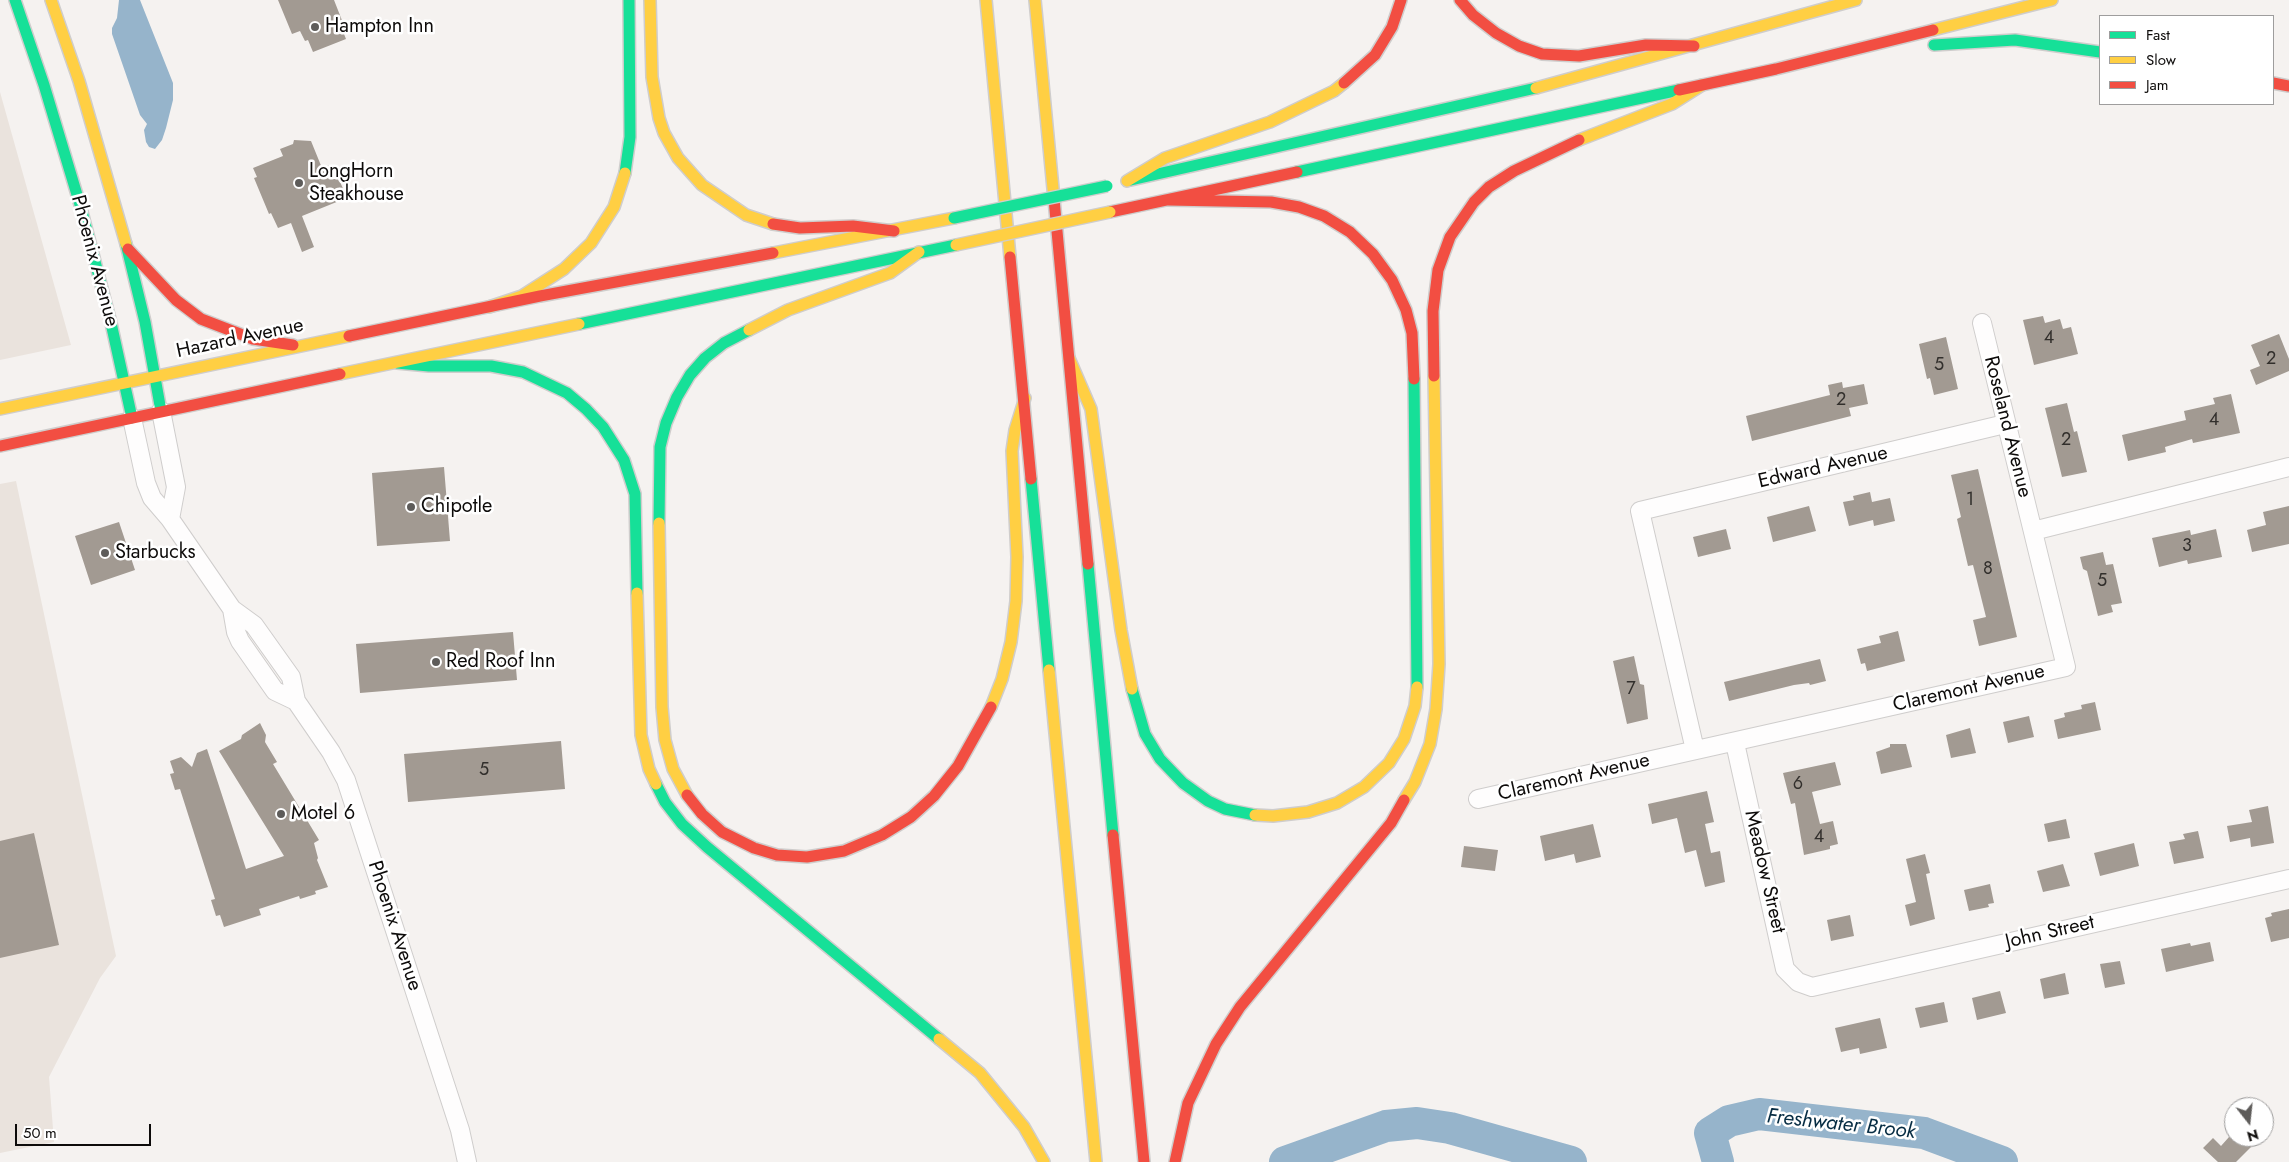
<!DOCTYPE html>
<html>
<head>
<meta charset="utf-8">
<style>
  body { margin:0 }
  #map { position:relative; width:2289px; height:1162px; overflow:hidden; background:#f5f2f0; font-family:Jost,sans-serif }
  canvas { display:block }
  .legend { position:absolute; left:2099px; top:15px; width:175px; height:90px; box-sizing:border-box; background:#fff; border:1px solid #9e9d9d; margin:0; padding:6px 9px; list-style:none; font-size:15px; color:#0d0b0a }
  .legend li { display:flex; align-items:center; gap:10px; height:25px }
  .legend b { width:25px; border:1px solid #9e9d9d }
  .north { position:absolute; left:2224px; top:1097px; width:50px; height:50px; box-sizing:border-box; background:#fff; border:1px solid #9e9d9d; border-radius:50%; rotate:164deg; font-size:14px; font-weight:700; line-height:20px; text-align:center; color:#0d0b0a }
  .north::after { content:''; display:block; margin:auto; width:18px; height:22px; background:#5e5c5a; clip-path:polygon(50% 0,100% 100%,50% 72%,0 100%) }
  .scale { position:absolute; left:15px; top:1124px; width:136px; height:22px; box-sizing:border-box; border:2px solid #0d0b0a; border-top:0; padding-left:6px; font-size:15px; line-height:18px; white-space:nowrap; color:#0d0b0a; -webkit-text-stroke:4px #fff; paint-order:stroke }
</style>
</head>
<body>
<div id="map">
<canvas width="2289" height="1162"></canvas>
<ul class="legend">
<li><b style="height:6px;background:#16e098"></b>Fast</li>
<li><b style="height:6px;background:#ffcf43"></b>Slow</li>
<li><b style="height:6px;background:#f24e42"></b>Jam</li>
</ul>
<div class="north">N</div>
<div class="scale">50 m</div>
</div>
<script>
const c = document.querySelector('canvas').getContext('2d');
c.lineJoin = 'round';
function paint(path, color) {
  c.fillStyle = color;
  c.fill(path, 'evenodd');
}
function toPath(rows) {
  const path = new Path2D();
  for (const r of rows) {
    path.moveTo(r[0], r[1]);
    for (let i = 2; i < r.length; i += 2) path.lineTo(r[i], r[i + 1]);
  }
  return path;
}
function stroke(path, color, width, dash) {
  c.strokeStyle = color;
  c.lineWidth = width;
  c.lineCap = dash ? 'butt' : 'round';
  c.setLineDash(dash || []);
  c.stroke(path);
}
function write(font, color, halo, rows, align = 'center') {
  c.font = font + ' Jost,sans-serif';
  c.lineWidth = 5;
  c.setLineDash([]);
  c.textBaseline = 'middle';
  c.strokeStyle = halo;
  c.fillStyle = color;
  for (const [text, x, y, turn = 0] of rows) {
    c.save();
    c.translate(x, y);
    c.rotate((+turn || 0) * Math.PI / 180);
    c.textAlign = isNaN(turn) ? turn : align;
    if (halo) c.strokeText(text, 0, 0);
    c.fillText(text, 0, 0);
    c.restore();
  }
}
const built = toPath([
  [0,92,71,345,0,360],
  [16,481,116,956,100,978,49,1077,54,1142,0,1153,0,484]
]);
const water = toPath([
  [119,0,140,0,173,83,173,100,166,128,162,140,155,149,149,147,146,142,144,130,147,124,140,115,112,34,112,28,117,18]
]);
const river = toPath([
  [1285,1162,1386,1126,1417,1123,1450,1128,1571,1162],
  [1718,1162,1710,1133,1729,1121,1759,1114,1924,1133,2002,1162]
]);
const building = toPath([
  [278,0,334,0,343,23,340,24,346,39,313,52,308,40,305,41,300,31,292,34],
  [294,140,311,141,322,168,330,165,333,171,335,170,344,191,341,192,344,199,302,216,314,247,302,252,291,223,278,228,271,213,269,214,254,178,257,177,253,168,283,156,280,149,293,144],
  [2043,316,2045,323,2060,319,2063,329,2071,327,2078,354,2034,365,2023,320],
  [2279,334,2289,359,2289,371,2256,385,2250,370,2260,366,2251,345],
  [1946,337,1958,389,1934,395,1930,378,1927,379,1919,344],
  [1842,382,1843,388,1864,384,1868,404,1849,408,1851,416,1752,441,1746,416,1830,395,1828,385],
  [2231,394,2240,433,2193,443,2192,439,2165,447,2166,452,2128,461,2122,435,2186,420,2184,411,2215,404,2213,398],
  [2067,403,2074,432,2077,431,2087,472,2062,477,2045,408],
  [444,467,450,541,377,546,372,473],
  [1978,469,2017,637,1979,646,1973,620,1986,617,1973,565,1968,566,1957,519,1961,517,1951,475],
  [1870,492,1872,502,1890,498,1895,521,1874,526,1873,520,1849,526,1843,502,1854,500,1853,496],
  [1809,506,1816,531,1773,542,1767,517],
  [2289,506,2289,544,2252,552,2247,530,2266,525,2263,512],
  [119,522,135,570,91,585,75,536],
  [1726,529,1731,549,1698,557,1693,537],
  [2216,529,2222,557,2188,564,2187,560,2159,567,2152,538,2190,530,2191,535],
  [2103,552,2106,565,2113,564,2122,603,2111,605,2113,612,2098,616,2087,571,2083,569,2080,557],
  [1898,631,1905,661,1867,671,1865,663,1861,664,1857,649,1881,643,1879,636],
  [513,632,517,680,360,693,356,644],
  [1634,656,1640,684,1644,685,1648,719,1627,724,1613,661],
  [1820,659,1826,681,1810,685,1809,683,1794,685,1729,701,1724,682],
  [2095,702,2101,730,2058,739,2054,720,2065,717,2064,713,2082,709,2081,705],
  [2029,716,2034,737,2008,743,2003,722],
  [260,723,266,735,265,742,277,762,273,764,319,840,314,843,318,858,317,860,328,887,315,891,316,894,300,899,299,896,259,909,261,915,224,927,220,915,216,916,211,900,215,899,180,789,175,790,170,774,174,773,170,761,181,757,192,767,197,753,207,749,246,869,284,856,219,751,241,739,242,735],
  [1970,728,1976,753,1951,758,1946,735],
  [561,741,565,789,408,802,404,754],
  [1890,744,1906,744,1912,767,1881,774,1876,752,1890,747],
  [1835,762,1841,785,1812,792,1820,824,1833,821,1838,844,1830,846,1830,849,1804,855,1795,803,1791,804,1783,773],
  [1707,791,1714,822,1705,824,1711,853,1720,851,1725,882,1705,887,1696,850,1685,853,1677,818,1652,824,1648,804],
  [2268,806,2274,843,2251,847,2250,838,2230,842,2227,826,2252,822,2249,810],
  [2066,819,2070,838,2048,842,2044,824],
  [1593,824,1601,857,1576,863,1574,854,1545,861,1540,836],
  [2198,831,2204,858,2174,864,2169,842,2185,839,2183,834],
  [34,833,59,945,0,958,0,841],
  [2134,843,2139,866,2100,876,2094,853],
  [1464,846,1498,850,1495,871,1461,867],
  [1925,854,1930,873,1926,874,1935,919,1910,926,1905,905,1916,902,1906,859],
  [2063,864,2070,886,2043,892,2037,871],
  [1990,884,1994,903,1988,904,1989,907,1969,911,1964,890],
  [2289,909,2289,938,2271,942,2265,918,2272,916,2271,913],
  [1850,915,1854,936,1831,941,1827,920],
  [2210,942,2214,961,2166,972,2161,949,2190,943,2191,946],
  [2120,961,2125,984,2105,988,2100,964],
  [2065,973,2069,994,2044,999,2040,979],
  [2000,991,2006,1013,1977,1020,1972,998],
  [1944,1002,1948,1022,1920,1028,1915,1008],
  [1880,1018,1887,1048,1860,1054,1859,1048,1841,1052,1835,1028],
  [2229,1137,2245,1137,2253,1145,2236,1162,2218,1162,2203,1148,2213,1138,2221,1146]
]);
const street = toPath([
  [161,411,176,487,170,519],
  [132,418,146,483,152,498,170,519,232,609,254,625,291,677,296,701,331,752,346,780,460,1130,467,1162],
  [2033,531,2289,467],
  [232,609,236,632,240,641,275,691,296,701],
  [1735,743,1785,969,1798,982,1812,987,2289,879],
  [1695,750,1640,511,2005,424],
  [1478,799,2066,667,1982,323]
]);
const fast = toPath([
  [15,0,44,85,81,208,111,323,132,418],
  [1934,45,2015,40,2100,52],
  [1297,172,1679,90],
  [625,173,630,137,629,0],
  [1131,180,1536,88],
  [126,244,145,322,161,411],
  [579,324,956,245],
  [397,363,429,366,491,366,523,372,567,393,586,409,603,427,624,460,635,494,637,593],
  [1414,379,1417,687],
  [1031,479,1049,670],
  [659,523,660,447,666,423,677,397,690,375,705,358,724,343,749,330],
  [1088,564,1113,835],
  [1132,689,1145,734,1160,759,1183,783,1208,801,1225,809,1255,815],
  [656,784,665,802,682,824,707,847,939,1039]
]);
const slow = toPath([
  [51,0,79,81,126,244],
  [650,0,652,77,659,118,664,133,678,158,702,185,746,215,773,224],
  [986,0,1010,257],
  [1035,0,1054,199],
  [1933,30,2052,0],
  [1536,88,1856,0],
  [1579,140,1672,104,1702,85],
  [1127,181,1165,158,1270,122,1334,91,1344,83],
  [773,253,954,218],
  [489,307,522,296,564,269,591,243,614,207,625,173],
  [749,330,788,310,890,273,919,252],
  [1069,358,1091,409,1121,630,1132,689],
  [340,374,579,324],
  [0,409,349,336],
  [659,523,662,707,665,740,673,769,687,795],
  [637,593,641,735,649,769,656,784],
  [1049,670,1096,1162],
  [991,707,1002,679,1011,642,1016,601,1017,557,1012,451,1015,430,1025,398],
  [1404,800,1415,782,1430,744,1436,709,1439,664,1434,376],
  [1255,815,1273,816,1308,812,1337,803,1364,787,1389,763,1404,739,1415,706,1417,687],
  [939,1039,980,1073,1024,1127,1044,1162]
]);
const jam = toPath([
  [1460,0,1473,15,1496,33,1519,46,1542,54,1579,56,1646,45,1694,46],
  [1344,83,1375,55,1392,27,1401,0],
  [2273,83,2289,86],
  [1679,90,1776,69,1933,30],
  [1054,199,1088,564],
  [1168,200,1271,202,1299,207,1324,216,1350,232,1373,254,1392,280,1406,310,1412,333,1414,379],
  [1110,212,1297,172],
  [773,224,800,228,853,226,894,231],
  [128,249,176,300,201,319,253,339,293,345],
  [1010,257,1031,479],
  [349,336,540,296,773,253],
  [1434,376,1433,311,1438,270,1450,237,1474,202,1489,187,1514,171,1579,140],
  [0,446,340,374],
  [687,795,702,814,722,832,754,848,777,855,807,857,844,851,882,835,911,817,934,796,958,766,991,707],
  [1113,835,1144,1162],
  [1175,1162,1188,1103,1216,1044,1240,1007,1391,823,1404,800]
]);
const fastBridge = toPath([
  [954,218,1107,186]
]);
const slowBridge = toPath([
  [956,245,1110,212]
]);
const markers = [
  [315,27,5,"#5e5c5a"],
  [299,183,5,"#5e5c5a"],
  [411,507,5,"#5e5c5a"],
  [105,553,5,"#5e5c5a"],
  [436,662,5,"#5e5c5a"],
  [281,814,5,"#5e5c5a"]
];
const numberNames = [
  ["4",2049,339],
  ["2",2271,360],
  ["5",1939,366],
  ["2",1841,401],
  ["4",2214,421],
  ["2",2066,441],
  ["1",1970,501],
  ["3",2187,547],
  ["8",1988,570],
  ["5",2102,582],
  ["7",1631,690],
  ["5",484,771],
  ["6",1798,785],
  ["4",1819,838]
];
const poiNames = [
  ["Hampton Inn",325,27],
  ["LongHorn",309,172],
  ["Steakhouse",309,195],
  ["Chipotle",421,507],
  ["Starbucks",115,553],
  ["Red Roof Inn",446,662],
  ["Motel 6",291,814]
];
const streetNames = [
  ["Phoenix Avenue",94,261,75],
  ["Hazard Avenue",240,339,-12],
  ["Roseland Avenue",2007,427,76],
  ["Edward Avenue",1823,468,-13],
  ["Claremont Avenue",1969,689,-13],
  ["Claremont Avenue",1574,778,-13],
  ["Meadow Street",1764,872,77],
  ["Phoenix Avenue",394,926,72],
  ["John Street",2050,933,-13]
];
const waterNames = [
  ["Freshwater Brook",1841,1125,6]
];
paint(built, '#eae3dd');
paint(water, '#96b4cb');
stroke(river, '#96b4cb', 32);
paint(building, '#a29a92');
stroke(street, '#cfcdcc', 20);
stroke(fast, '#cfcdcc', 14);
stroke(slow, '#cfcdcc', 14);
stroke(jam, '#cfcdcc', 14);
stroke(street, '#fefdfd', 18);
stroke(fast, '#16e098', 11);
stroke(slow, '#ffcf43', 11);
stroke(jam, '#f24e42', 11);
stroke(fastBridge, '#cfcdcc', 14, []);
stroke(slowBridge, '#cfcdcc', 14, []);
stroke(fastBridge, '#16e098', 11);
stroke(slowBridge, '#ffcf43', 11);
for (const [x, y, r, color] of markers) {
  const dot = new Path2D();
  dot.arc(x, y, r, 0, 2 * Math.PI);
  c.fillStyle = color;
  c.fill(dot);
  stroke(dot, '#fff', 2);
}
write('18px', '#322f2c', null, numberNames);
write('20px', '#0d0b0a', '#fff', poiNames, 'left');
write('20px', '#0d0b0a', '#fff', streetNames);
write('italic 21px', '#062c43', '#fff', waterNames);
</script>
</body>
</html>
